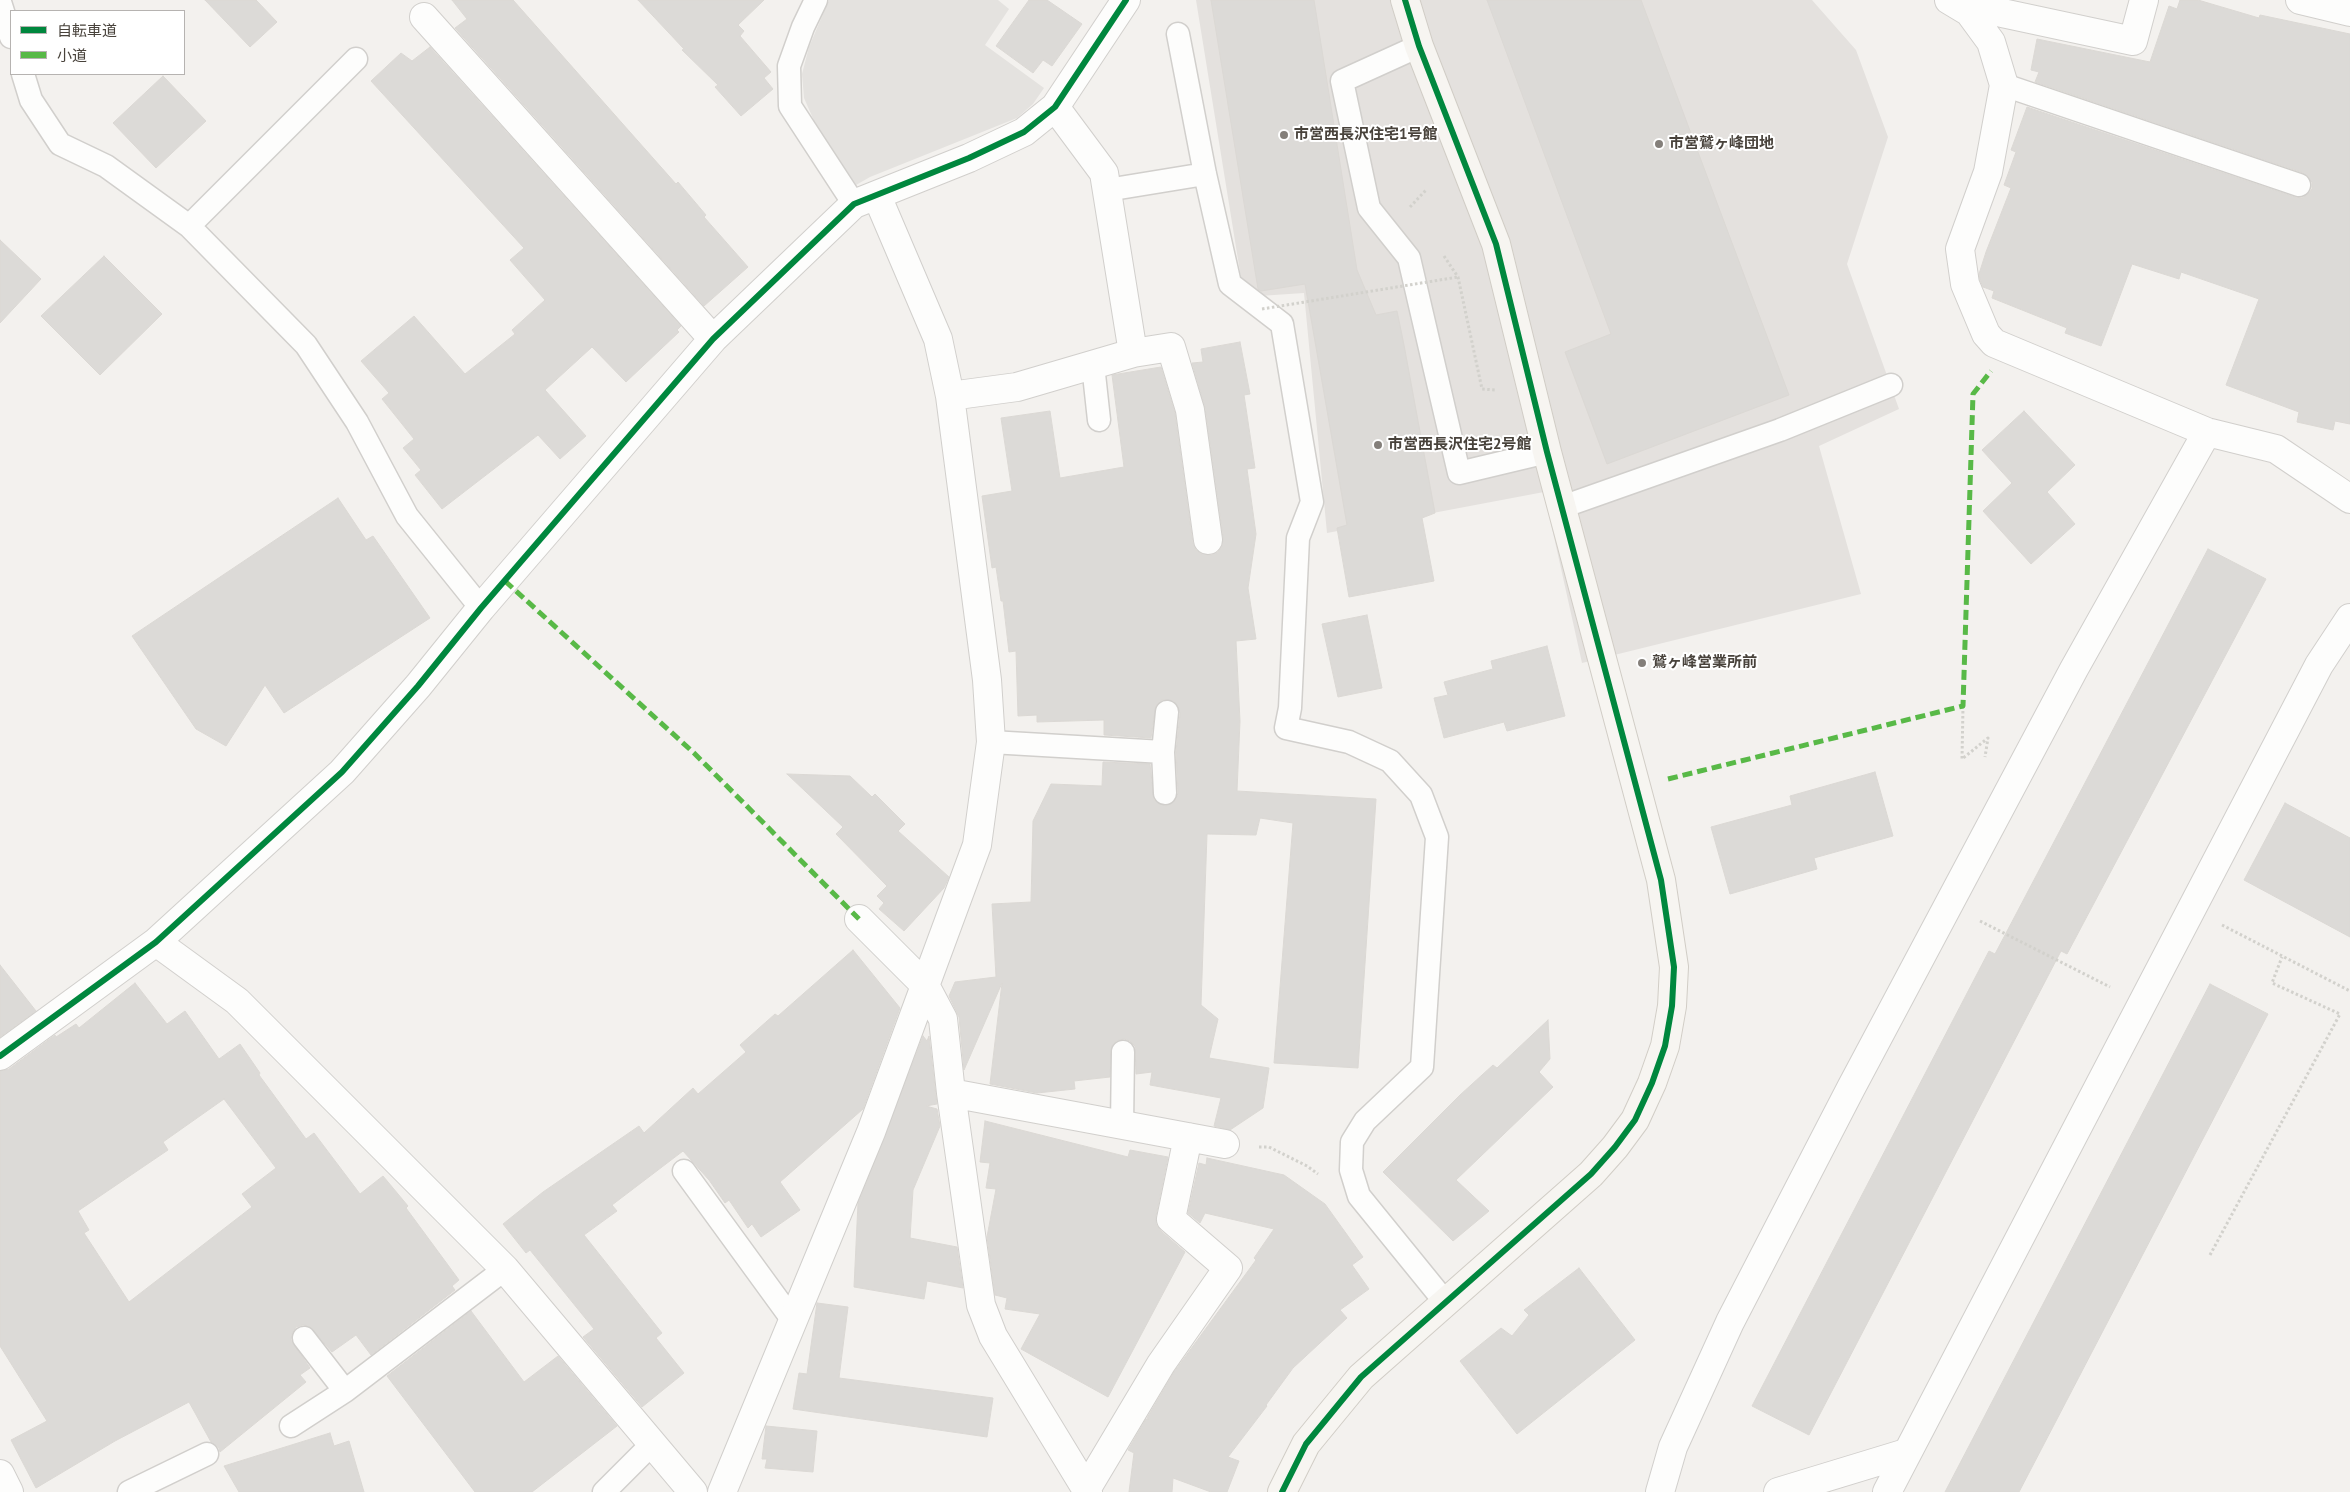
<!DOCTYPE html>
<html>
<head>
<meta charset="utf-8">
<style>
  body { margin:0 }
  #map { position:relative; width:2350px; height:1492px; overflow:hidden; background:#f3f1ee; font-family:"PT Sans","Noto Sans JP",sans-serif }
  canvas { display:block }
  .legend { position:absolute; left:10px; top:10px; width:175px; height:65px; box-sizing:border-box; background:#fff; border:1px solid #b6b3b1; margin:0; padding:6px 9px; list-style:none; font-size:15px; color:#48423b }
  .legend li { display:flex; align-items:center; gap:10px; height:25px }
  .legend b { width:25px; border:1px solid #b6b3b1 }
</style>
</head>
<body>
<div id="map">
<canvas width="2350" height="1492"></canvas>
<ul class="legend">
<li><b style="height:6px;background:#00873e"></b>自転車道</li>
<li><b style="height:6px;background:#58b947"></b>小道</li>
</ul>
</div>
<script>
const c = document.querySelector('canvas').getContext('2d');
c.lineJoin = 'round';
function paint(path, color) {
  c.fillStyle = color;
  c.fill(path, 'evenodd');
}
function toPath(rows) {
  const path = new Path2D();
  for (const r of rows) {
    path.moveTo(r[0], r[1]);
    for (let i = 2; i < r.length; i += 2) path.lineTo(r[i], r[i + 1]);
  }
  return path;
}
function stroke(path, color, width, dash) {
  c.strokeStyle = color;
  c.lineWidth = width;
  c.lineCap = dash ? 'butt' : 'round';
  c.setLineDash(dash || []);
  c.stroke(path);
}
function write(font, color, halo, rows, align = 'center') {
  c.font = font + ' "PT Sans","Noto Sans JP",sans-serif';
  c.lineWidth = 4;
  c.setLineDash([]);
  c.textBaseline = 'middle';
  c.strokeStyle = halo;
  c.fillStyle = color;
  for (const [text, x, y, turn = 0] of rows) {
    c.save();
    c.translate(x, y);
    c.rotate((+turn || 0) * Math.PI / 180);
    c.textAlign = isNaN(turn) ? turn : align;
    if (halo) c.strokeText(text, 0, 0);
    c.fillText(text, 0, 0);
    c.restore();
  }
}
const industrial = toPath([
  [1196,0,1812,0,1856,50,1888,137,1847,264,1899,409,1819,446,1861,594,1582,663,1544,492,1327,533,1304,293,1259,296,1241,278]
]);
const parking = toPath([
  [829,0,998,0,1009,9,985,45,1044,88,1033,104,1017,118,870,177,856,185,815,123,804,98,802,74,809,47]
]);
const building = toPath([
  [205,0,256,0,277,22,250,47,205,0],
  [452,0,513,0,676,184,678,182,706,215,704,217,748,267,704,306,455,28,467,19,452,0],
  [638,0,764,0,738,25,744,31,740,36,771,72,764,78,773,89,741,116,715,87,718,85,682,50,684,49,638,0],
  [1029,0,1047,0,1082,24,1052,66,1043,60,1033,73,996,46,1029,0],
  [1211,0,1314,0,1357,270,1376,315,1397,311,1404,345,1435,513,1422,518,1434,581,1349,597,1337,528,1347,525,1305,284,1261,291,1258,289,1211,0],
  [1487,0,1641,0,1789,395,1607,464,1565,352,1611,334,1487,0],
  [2180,0,2198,0,2259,18,2260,15,2350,34,2350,424,2335,421,2333,430,2297,422,2299,412,2226,385,2259,299,2181,272,2179,279,2132,264,2101,346,2065,333,2067,328,1992,298,1994,291,1983,287,1980,280,1979,274,1986,252,2011,188,2004,185,2016,152,2011,150,2027,107,2295,197,2302,198,2308,194,2312,189,2312,182,2303,173,2035,82,2039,72,2031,70,2037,39,2150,62,2169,6,2177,9,2180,0],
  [430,47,681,326,677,330,679,332,626,382,592,347,545,390,586,436,560,459,538,435,442,509,415,475,421,470,403,448,414,439,382,399,389,393,361,361,414,316,465,374,515,334,512,330,545,300,510,260,524,248,371,81,401,53,412,61,430,47],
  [163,76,206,121,156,168,113,123,163,76],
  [0,240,41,279,0,323,0,240],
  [104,256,162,314,100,375,41,316,104,256],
  [1240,342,1250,394,1244,395,1255,468,1247,469,1256,534,1248,588,1256,639,1236,641,1240,721,1237,791,1376,799,1358,1068,1274,1063,1293,823,1260,818,1256,835,1207,834,1201,1005,1218,1019,1209,1058,1269,1068,1263,1108,1230,1130,1214,1126,1221,1098,1150,1085,1152,1072,1136,1074,1135,1046,1130,1041,1124,1039,1116,1041,1112,1046,1110,1077,1074,1081,1075,1089,1037,1093,990,1084,1002,983,964,1070,959,1017,949,996,955,982,996,977,992,904,1031,902,1033,821,1051,784,1102,786,1103,762,1150,764,1154,800,1166,806,1176,799,1178,793,1176,752,1180,713,1174,701,1162,700,1156,705,1151,738,1104,735,1104,720,1037,722,1037,715,1018,716,1016,651,1009,652,1003,601,1001,601,996,567,992,568,982,496,1012,491,1001,418,1050,411,1060,478,1124,467,1112,375,1161,367,1175,413,1193,543,1196,550,1202,554,1211,555,1218,552,1222,546,1223,538,1205,408,1192,363,1203,362,1201,349,1240,342],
  [2024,411,2075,465,2047,492,2075,524,2031,564,1983,511,2012,483,1982,450,2024,411],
  [338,498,366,540,373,536,430,618,284,713,265,685,226,746,196,729,132,636,338,498],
  [2208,549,2266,579,2067,954,2061,951,1809,1435,1752,1406,1989,951,1995,954,2208,549],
  [1367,615,1382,688,1338,697,1322,624,1367,615],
  [1547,646,1565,716,1507,731,1504,722,1444,738,1434,698,1448,695,1444,682,1493,669,1491,661,1547,646],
  [1875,772,1893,836,1814,858,1817,869,1730,894,1711,827,1792,805,1790,796,1875,772],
  [787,774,850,776,872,797,875,794,905,824,898,831,949,877,944,888,904,931,879,909,884,903,877,896,887,886,836,834,843,827,787,774],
  [2285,803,2350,838,2350,937,2244,880,2285,803],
  [853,950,900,1008,863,1109,780,1182,800,1210,761,1237,752,1224,748,1228,729,1200,725,1203,709,1180,683,1151,612,1205,617,1211,584,1235,662,1333,656,1338,684,1373,642,1407,583,1337,594,1329,530,1250,526,1253,503,1224,543,1192,639,1126,644,1133,693,1088,698,1094,746,1052,740,1045,775,1014,778,1016,853,950],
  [0,965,36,1011,0,1037,0,965],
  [135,983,167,1024,185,1011,219,1059,240,1044,260,1073,259,1075,306,1139,314,1133,360,1194,383,1176,408,1206,406,1208,459,1280,452,1286,455,1290,371,1355,356,1335,332,1352,309,1326,303,1325,296,1327,292,1334,291,1340,310,1368,300,1375,306,1382,220,1452,219,1448,211,1442,189,1402,115,1441,36,1488,11,1440,47,1421,0,1346,0,1071,9,1069,55,1035,56,1037,76,1024,79,1028,135,983],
  [224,1099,276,1168,242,1194,252,1207,129,1302,84,1233,89,1230,78,1211,168,1150,163,1142,224,1099],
  [2210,984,2268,1014,2019,1492,1945,1492,2210,984],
  [1548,1020,1550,1059,1539,1072,1553,1087,1456,1180,1489,1211,1453,1241,1383,1172,1460,1095,1493,1065,1497,1068,1548,1020],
  [923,1036,927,1041,929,1036,937,1104,926,1106,937,1109,940,1126,913,1190,910,1238,957,1247,963,1288,927,1281,924,1299,854,1287,858,1203,923,1036],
  [985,1121,1128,1157,1130,1150,1168,1157,1156,1216,1156,1224,1161,1231,1185,1252,1108,1397,1021,1349,1040,1314,1005,1309,1007,1298,995,1295,987,1237,996,1189,986,1188,990,1163,980,1162,985,1121],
  [1207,1158,1284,1175,1325,1204,1363,1257,1352,1265,1369,1289,1340,1310,1347,1318,1293,1368,1266,1405,1267,1406,1228,1457,1239,1461,1227,1492,1211,1492,1173,1478,1172,1492,1129,1492,1134,1453,1128,1450,1146,1419,1149,1419,1147,1418,1174,1372,1256,1260,1254,1258,1274,1229,1205,1213,1200,1223,1188,1213,1199,1163,1206,1165,1207,1158],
  [1579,1268,1635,1340,1517,1434,1460,1361,1501,1328,1512,1336,1529,1315,1524,1310,1579,1268],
  [817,1303,848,1307,839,1378,993,1398,987,1437,793,1409,799,1373,807,1374,817,1303],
  [471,1311,524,1382,558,1356,617,1426,532,1492,475,1492,387,1376,471,1311],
  [766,1426,817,1431,813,1472,765,1468,767,1459,762,1459,766,1426],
  [330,1433,334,1446,349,1441,364,1492,239,1492,224,1466,330,1433]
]);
const path = toPath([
  [1410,207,1426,190],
  [1444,256,1458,277,1482,389,1495,390],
  [1963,706,1962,759,1988,738,1985,757],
  [1980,921,2110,987],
  [2222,925,2350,991],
  [1259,1147,1269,1147,1307,1166,1318,1174],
  [2210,1255,2340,1014,2272,983,2282,957]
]);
const lane = toPath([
  [816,0,803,27,789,66,790,106,854,204],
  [0,2,11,37],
  [1178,34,1205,174,1230,284,1282,324,1312,502,1298,538,1290,708,1286,728,1349,742,1390,761,1421,795,1437,837,1422,1067,1365,1121,1352,1142,1351,1170,1359,1196,1446,1303],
  [1419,46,1342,81,1369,208,1409,258,1459,473,1547,452],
  [23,74,31,100,60,144,106,166,189,226,306,345,357,422,407,516,481,608],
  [2004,85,2299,185],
  [1107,190,1205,174],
  [189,226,356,59],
  [1093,365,1099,420],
  [1562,507,1780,430,1891,385],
  [991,742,1163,752],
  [1165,793,1163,752,1167,712],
  [1122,1125,1123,1052],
  [684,1171,794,1322],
  [304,1338,345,1391],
  [291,1426,345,1391,505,1269],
  [129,1492,207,1454],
  [604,1492,652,1444]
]);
const street = toPath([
  [1949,0,1969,12,1991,42,2004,85,1988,172,1960,249,1965,284,1986,334,1994,343,2207,432,2276,449,2350,499],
  [2300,0,2350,12],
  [1969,12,1993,11,2133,41,2144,0],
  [424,17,713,339],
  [1055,107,1104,173,1133,353],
  [950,396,1017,387,1133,353,1171,347,1190,410,1208,540],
  [859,919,925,985,943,1019,951,1093,981,1305,993,1336,1088,1492],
  [156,942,237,1001,505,1269,693,1492],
  [0,1056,156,942,342,772,418,686,481,608,713,339,854,204,969,158,1024,132,1055,107,1126,0],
  [951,1093,1225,1144],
  [0,1474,9,1492],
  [1087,1488,1161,1364,1228,1268,1171,1219,1188,1137],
  [722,1492,871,1132,977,845,991,742,987,680,950,396,938,339,877,196],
  [1660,1492,1673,1447,1730,1322,1851,1088,2074,669,2207,432],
  [1778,1492,1906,1453],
  [1887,1492,2319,665,2350,618]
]);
const secondary = toPath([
  [1282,1492,1306,1444,1361,1377,1591,1174,1615,1147,1635,1120,1652,1083,1665,1046,1672,1006,1674,967,1661,880,1547,452,1496,244,1419,46,1405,0]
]);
const pathBridge = toPath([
  [1262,309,1458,277]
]);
const quiet = toPath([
  [505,581,694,753,859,919],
  [1668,779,1963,706,1973,394,1991,371]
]);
const cycleway = toPath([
  [0,1056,156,942,342,772,418,686,481,608,713,339,854,204,969,158,1024,132,1055,107,1126,0],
  [1282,1492,1306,1444,1361,1377,1591,1174,1615,1147,1635,1120,1652,1083,1665,1046,1672,1006,1674,967,1661,880,1547,452,1496,244,1419,46,1405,0]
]);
const markers = [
  [1284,135,5,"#847f7a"],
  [1659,144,5,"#847f7a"],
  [1378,445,5,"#847f7a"],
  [1642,663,5,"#847f7a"]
];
const poiNames = [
  ["市営西長沢住宅1号館",1294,135],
  ["市営鷲ヶ峰団地",1669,144],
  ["市営西長沢住宅2号館",1388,445],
  ["鷲ヶ峰営業所前",1652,663]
];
paint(industrial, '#e4e1de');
paint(parking, '#e4e2df');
paint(building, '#dcdad7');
stroke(building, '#dbd8d4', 1);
stroke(lane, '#d1cfcc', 25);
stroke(street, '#d1cfcc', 30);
stroke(secondary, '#d1cdc6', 30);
stroke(path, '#d2d1cc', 3, [2.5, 2.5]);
stroke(lane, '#fdfdfc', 22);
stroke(street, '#fdfdfc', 28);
stroke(secondary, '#f7f5f1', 28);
stroke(pathBridge, '#d2d1cc', 3, [2.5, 2.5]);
stroke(quiet, '#58b947', 5, [10, 5]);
stroke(cycleway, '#00873e', 6);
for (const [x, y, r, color] of markers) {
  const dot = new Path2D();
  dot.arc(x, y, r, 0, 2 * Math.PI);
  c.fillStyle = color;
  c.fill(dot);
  stroke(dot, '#fff', 2);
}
write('bold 15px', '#48423b', '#fff', poiNames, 'left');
</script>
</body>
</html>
